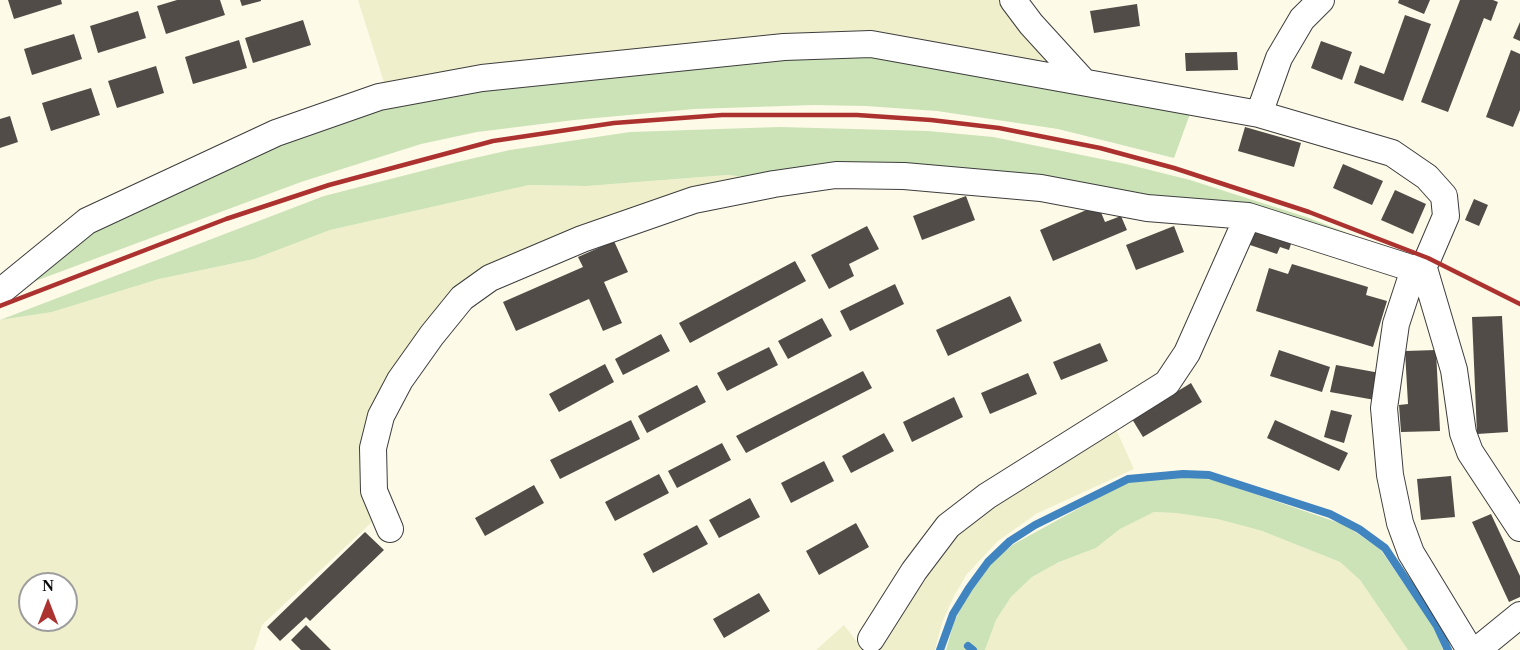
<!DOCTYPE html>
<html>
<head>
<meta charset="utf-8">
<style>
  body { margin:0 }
  #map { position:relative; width:1520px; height:650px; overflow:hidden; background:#fdfae8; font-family:Georgia,serif }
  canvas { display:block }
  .north { position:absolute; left:18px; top:572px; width:60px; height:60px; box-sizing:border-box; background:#fff; border:2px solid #9d9d9d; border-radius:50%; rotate:0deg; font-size:16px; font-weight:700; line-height:24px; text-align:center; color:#0a0a0a }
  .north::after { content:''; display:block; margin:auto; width:21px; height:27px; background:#ac3230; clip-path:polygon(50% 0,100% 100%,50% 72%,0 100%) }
</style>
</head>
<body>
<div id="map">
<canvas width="1520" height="650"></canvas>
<div class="north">N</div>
</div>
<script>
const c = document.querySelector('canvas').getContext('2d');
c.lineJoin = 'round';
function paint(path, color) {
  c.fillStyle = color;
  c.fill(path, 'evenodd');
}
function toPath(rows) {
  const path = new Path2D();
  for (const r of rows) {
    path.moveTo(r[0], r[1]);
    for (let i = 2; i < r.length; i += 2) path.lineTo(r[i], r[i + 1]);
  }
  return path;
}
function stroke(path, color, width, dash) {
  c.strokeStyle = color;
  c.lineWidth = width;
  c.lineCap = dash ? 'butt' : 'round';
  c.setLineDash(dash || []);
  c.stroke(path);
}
const farmland = toPath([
  [358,0,1002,0,1057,68,387,92],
  [727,175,769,179,492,272,400,371,366,487,372,522,262,625,254,650,0,650,0,320,52,312,159,279,254,259,330,230,529,185,587,186],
  [30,584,66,584,66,620,30,620],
  [1114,425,1134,469,1036,514,998,541,967,574,954,596,942,623,935,650,873,650,952,530],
  [1154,512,1176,513,1217,519,1244,526,1262,531,1340,562,1360,580,1408,650,985,650,996,620,1011,597,1032,577,1059,562,1096,548,1120,529],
  [844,625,863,650,816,650]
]);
const green = toPath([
  [871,49,1190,114,1174,158,1058,129,937,111,866,106,813,105,694,109,574,120,477,132,421,144,301,182,14,289,89,225,383,102,485,83],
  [779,127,928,131,993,137,1126,164,1190,180,1306,217,1392,250,1227,207,769,179,727,175,587,186,529,185,330,230,254,259,159,279,52,312,0,320,324,196,457,162,510,150,630,132],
  [1183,476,1214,480,1345,525,1380,549,1434,627,1443,650,1408,650,1360,580,1340,562,1262,531,1244,526,1217,519,1176,513,1154,512,1120,529,1096,548,1059,562,1032,577,1011,597,996,620,985,650,946,650,954,622,965,600,995,559,1014,544,1114,489,1138,479]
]);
const stream = toPath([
  [968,646,973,650],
  [940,650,953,614,969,588,988,562,1010,541,1035,525,1128,479,1183,474,1209,475,1330,514,1359,529,1385,548,1437,626,1448,650]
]);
const building = toPath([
  [8,0,61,0,62,4,14,19],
  [177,0,220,0,225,15,166,34,157,6],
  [240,0,261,0,261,1,242,6],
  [1399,0,1430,0,1424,14,1398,3],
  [1460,0,1493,0,1498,2,1491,21,1484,18,1448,112,1421,102],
  [1137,4,1140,26,1094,33,1090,11],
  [138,11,146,38,98,53,90,26],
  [1405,15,1431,24,1403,101,1354,83,1360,65,1384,74],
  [303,20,311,45,253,63,245,38],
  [1520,22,1520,41,1513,38],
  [74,34,82,59,32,75,24,49],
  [239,40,247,68,193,84,185,57],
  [1321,41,1352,52,1342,80,1311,68],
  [1511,50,1520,54,1520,110,1513,127,1486,117],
  [1237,52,1238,70,1186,71,1185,53],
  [156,66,164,93,117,108,108,81],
  [91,88,100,115,51,131,42,103],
  [10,116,18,142,0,148,0,119],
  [1245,127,1301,143,1294,167,1238,151],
  [1343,164,1383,181,1372,205,1333,188],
  [1395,190,1426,204,1413,234,1381,220],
  [966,196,975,220,922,240,913,216],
  [1474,199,1488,205,1479,226,1465,220],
  [1098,205,1105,222,1121,216,1127,230,1053,261,1040,230],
  [867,226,879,249,849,264,854,276,829,289,811,255],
  [1174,226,1184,252,1136,270,1126,245],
  [1253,226,1293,238,1289,250,1280,247,1277,254,1247,244],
  [614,241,628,272,604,282,622,323,603,331,589,299,516,331,503,302,583,267,578,257],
  [795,261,806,281,690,343,679,323],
  [1292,264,1368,287,1366,295,1387,301,1373,347,1256,311,1269,268,1288,274],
  [895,284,904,304,850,331,840,311],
  [1010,296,1022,321,948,356,936,330],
  [1502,316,1508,432,1477,434,1472,317],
  [822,318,832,336,788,359,778,341],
  [661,334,670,351,623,375,615,359],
  [1100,343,1108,361,1061,380,1053,362],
  [769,347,778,365,727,391,717,373],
  [1279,350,1330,367,1322,392,1270,376],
  [1436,350,1440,431,1401,432,1399,405,1408,404,1405,351],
  [605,364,614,382,559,412,549,394],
  [1336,365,1380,373,1375,400,1330,392],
  [863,371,872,388,746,453,736,436],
  [1028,373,1037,394,990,414,981,393],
  [1191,383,1202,402,1143,437,1132,419],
  [697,385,706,402,647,433,638,416],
  [954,397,963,417,912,442,903,422],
  [1331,410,1352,415,1344,443,1324,437],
  [631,420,640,439,560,479,550,460],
  [1275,420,1348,453,1339,471,1267,438],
  [884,433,894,451,851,473,842,456],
  [722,443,731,460,677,488,668,471],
  [824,461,834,481,791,503,781,483],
  [659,474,669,493,615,521,605,502],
  [1451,476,1455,517,1421,520,1417,479],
  [534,485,544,503,485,536,475,518],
  [750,498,760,517,719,538,709,520],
  [1491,514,1520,576,1520,597,1509,602,1472,522],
  [856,523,869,547,819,575,806,551],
  [697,525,708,544,653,573,643,554],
  [365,532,384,550,310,621,306,617,280,641,267,627],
  [759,593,770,611,724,638,713,619],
  [306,625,331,650,301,650,291,640]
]);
const minor = toPath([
  [1013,0,1031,24,1083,81],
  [1259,114,1279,58,1302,19,1321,0],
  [1423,265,1454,370,1463,433,1470,452,1520,528],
  [1414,269,1396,324,1384,408,1390,475,1400,523,1411,553,1470,650],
  [0,292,87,221,276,133,379,97,482,78,784,47,871,44,1259,114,1392,153,1427,177,1444,196,1446,216,1428,258,1423,265,1414,269,1248,216,1147,208,1041,188,904,176,836,175,774,184,694,200,582,239,490,278,462,298,432,335,400,380,381,416,373,448,374,491,390,529],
  [871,639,914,571,948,526,987,496,1167,383,1187,353,1248,216],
  [1477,650,1520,615]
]);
const rail = toPath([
  [0,306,226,219,329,185,493,141,614,123,722,115,857,115,931,120,999,128,1100,148,1174,168,1309,212,1428,258,1520,304]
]);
paint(farmland, '#f0efcc');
paint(green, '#cbe3b6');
stroke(stream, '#4084c0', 8);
paint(building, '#514c47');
stroke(minor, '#3d3d3d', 28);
stroke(minor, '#fff', 26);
stroke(rail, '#ac3230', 4.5);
</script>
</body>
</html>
